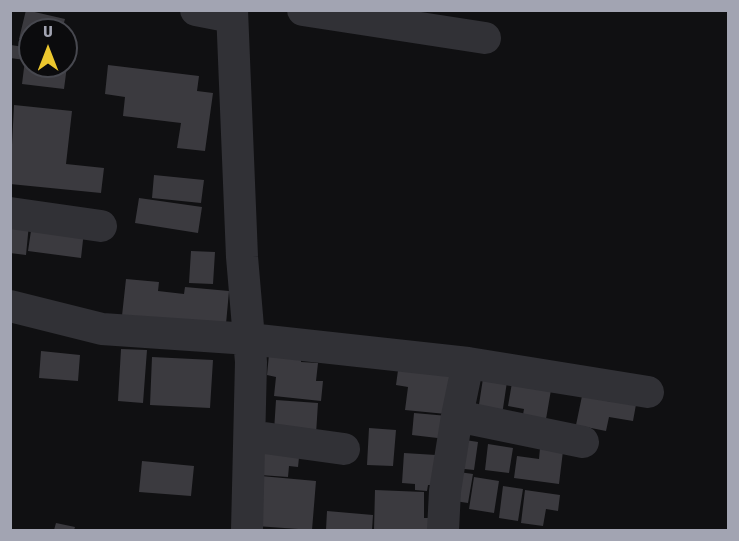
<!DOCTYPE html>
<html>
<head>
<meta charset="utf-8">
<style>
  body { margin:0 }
  #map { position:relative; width:739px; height:541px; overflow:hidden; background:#101012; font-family:"Fira Sans Condensed",sans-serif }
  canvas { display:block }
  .frame { position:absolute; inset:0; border:12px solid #a2a4b2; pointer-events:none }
  .north { position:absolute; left:18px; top:18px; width:60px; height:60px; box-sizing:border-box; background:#0b0b0d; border:2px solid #47484f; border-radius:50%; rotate:0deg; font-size:16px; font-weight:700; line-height:24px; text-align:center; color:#a2a4b2 }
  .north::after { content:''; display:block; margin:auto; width:21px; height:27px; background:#ecc72e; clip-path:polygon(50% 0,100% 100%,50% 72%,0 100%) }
</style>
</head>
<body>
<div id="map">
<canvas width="739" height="541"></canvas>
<div class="frame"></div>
<div class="north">U</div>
</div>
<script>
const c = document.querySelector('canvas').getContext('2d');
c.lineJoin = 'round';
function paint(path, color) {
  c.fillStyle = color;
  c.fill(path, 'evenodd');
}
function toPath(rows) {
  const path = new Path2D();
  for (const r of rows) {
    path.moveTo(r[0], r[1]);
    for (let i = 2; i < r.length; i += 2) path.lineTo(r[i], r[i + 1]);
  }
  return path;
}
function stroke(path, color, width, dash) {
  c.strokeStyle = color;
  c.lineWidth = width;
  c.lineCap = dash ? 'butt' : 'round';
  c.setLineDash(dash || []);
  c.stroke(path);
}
const building = toPath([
  [26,10,65,19,62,30,30,30,30,42,19,39],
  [11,45,30,48,30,66,67,66,64,89,22,84,25,60,10,58],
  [108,65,199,76,197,91,213,93,205,151,177,148,181,123,123,116,125,97,105,94],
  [14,105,72,111,66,164,104,168,101,193,10,184],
  [154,175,204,180,201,203,152,198],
  [139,198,202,207,198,233,135,223],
  [10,222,29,224,26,255,10,253],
  [32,224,84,231,81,258,28,251],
  [191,251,215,252,213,284,189,283],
  [126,279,159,282,158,291,184,294,185,287,229,291,225,335,121,325],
  [270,344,302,348,301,362,318,363,316,381,323,381,321,401,274,396,276,377,267,375],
  [121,349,147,350,143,403,118,401],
  [41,351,80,355,78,381,39,378],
  [152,357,213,360,210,408,150,405],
  [399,363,451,368,446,414,405,410,408,387,396,385],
  [484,372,508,375,502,415,478,411],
  [513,377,552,384,545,425,522,420,524,409,508,406],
  [613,394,637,399,633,421,609,417,606,431,576,425,582,396,612,402],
  [276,400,318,403,316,434,274,431],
  [414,413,448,416,446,439,412,435],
  [369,428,396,430,393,466,367,465],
  [459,439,478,442,474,470,455,468],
  [263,444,300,448,298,467,289,466,288,477,260,475],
  [488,444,513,448,509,473,485,470],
  [540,448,563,451,559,484,514,478,517,456,539,459],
  [404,453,436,455,434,485,428,485,427,491,415,490,415,484,402,483],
  [142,461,194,466,191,496,139,492],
  [452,471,473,474,468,503,448,500],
  [261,476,316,481,312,530,256,526],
  [474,477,499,481,494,513,469,509],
  [503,486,523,489,518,521,499,518],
  [375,490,424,492,424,518,434,518,434,530,374,530],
  [525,490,560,495,558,511,546,509,543,526,521,523],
  [327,511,373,515,372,530,326,530],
  [56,523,75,527,74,530,54,530]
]);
const minor = toPath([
  [196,10,232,17],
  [232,10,242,257,251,362,247,530],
  [303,10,485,38],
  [10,213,101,226],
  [10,306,102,329,249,339,468,363,648,392],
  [457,416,468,363],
  [250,436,344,449],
  [443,530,445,491,457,416,583,442]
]);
paint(building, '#3b3a3f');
stroke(minor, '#313136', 32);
</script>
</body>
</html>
